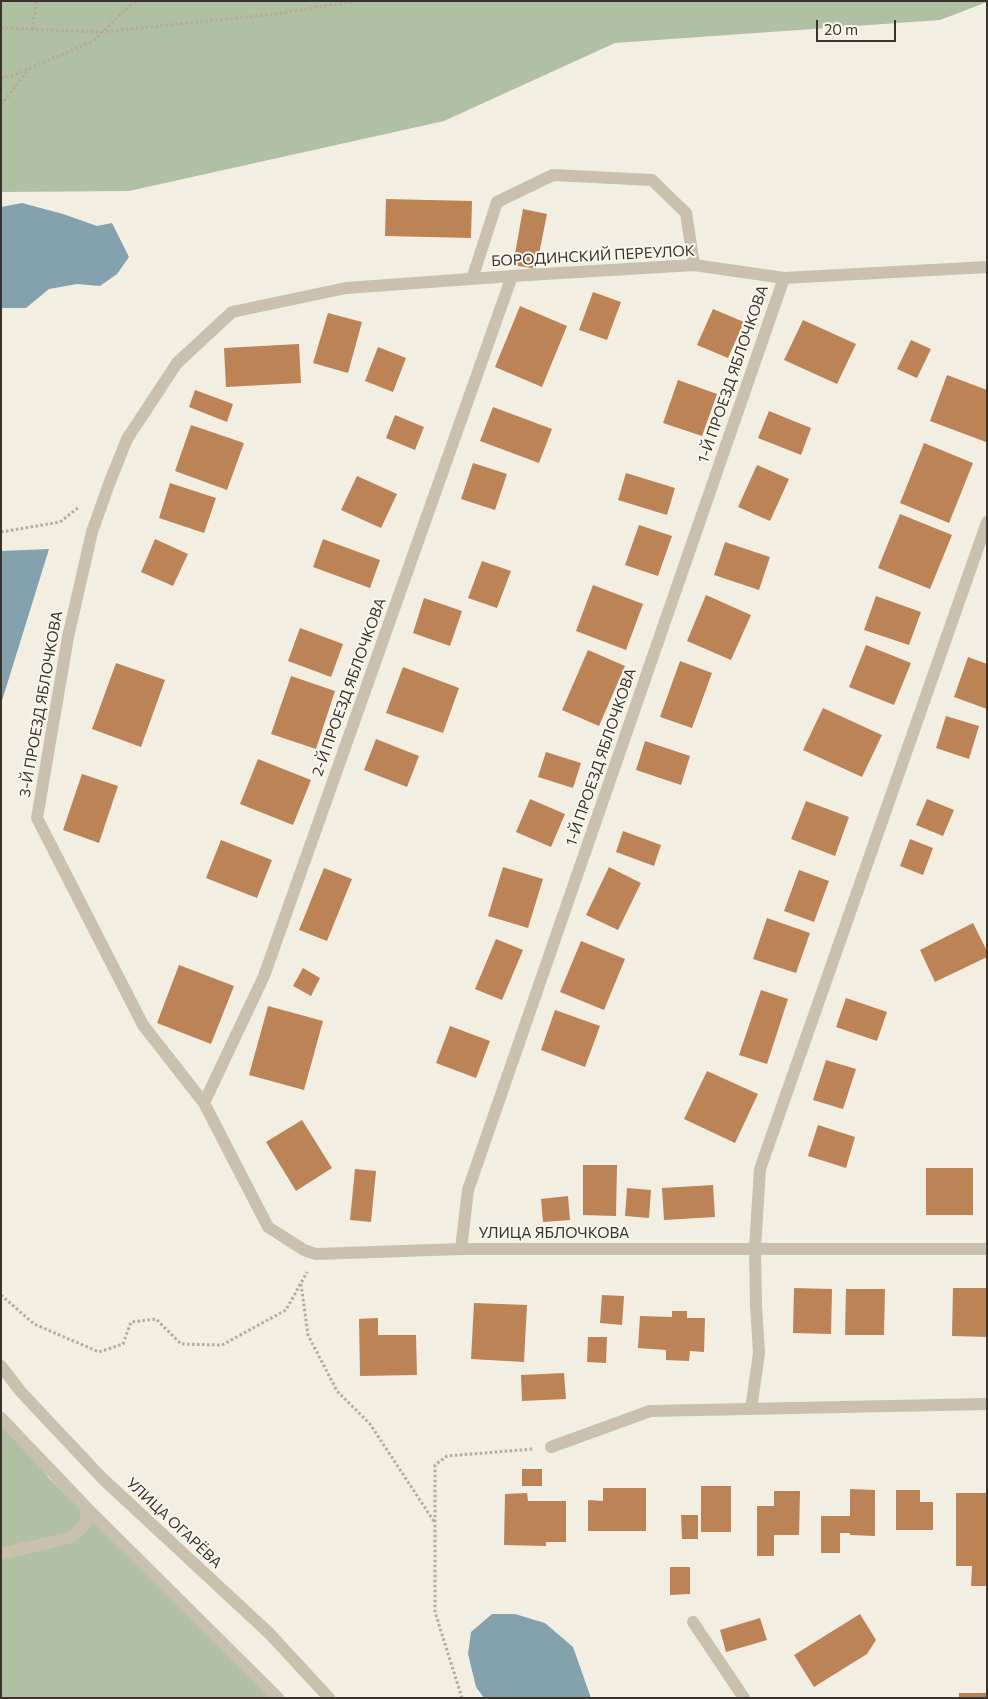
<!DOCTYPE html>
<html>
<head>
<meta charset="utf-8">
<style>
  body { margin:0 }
  #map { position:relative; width:988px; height:1699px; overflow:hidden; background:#f2eee2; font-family:Commissioner,sans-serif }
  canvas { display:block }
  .frame { position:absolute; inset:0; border:2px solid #39332c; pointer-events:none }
  .scale { position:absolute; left:816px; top:20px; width:80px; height:22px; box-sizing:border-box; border:2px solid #39332c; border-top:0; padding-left:6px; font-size:15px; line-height:18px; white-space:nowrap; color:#39332c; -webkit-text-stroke:4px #f9f7ee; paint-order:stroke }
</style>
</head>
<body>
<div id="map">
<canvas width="988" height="1699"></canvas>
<div class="frame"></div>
<div class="scale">20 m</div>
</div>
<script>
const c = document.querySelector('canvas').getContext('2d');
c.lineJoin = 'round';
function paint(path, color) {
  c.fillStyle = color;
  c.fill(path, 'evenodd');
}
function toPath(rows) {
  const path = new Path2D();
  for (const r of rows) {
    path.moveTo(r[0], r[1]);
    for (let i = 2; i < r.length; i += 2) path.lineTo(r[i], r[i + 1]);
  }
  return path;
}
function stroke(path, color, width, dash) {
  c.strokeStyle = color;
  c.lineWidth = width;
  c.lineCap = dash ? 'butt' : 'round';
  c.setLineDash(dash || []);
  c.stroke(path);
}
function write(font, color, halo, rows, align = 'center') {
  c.font = font + ' Commissioner,sans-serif';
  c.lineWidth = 4;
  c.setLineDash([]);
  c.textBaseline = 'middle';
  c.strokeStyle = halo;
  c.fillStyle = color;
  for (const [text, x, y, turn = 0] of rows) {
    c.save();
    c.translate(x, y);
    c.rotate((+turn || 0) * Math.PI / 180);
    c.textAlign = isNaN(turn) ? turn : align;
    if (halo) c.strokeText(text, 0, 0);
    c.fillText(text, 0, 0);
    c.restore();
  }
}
const green = toPath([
  [1,1,987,1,987,2,940,20,615,43,444,121,129,191,1,192],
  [1,1415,49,1478,275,1698,1,1698]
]);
const water = toPath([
  [22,203,63,214,97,226,112,223,129,257,117,274,100,286,77,284,49,289,26,308,1,308,1,207],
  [49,549,1,704,1,551],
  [492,1614,515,1614,545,1623,573,1647,591,1698,484,1698,476,1687,468,1654,471,1632]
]);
const building = toPath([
  [386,199,472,201,471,238,385,236],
  [523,209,547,214,536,269,513,265],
  [593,292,621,302,607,340,579,330],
  [520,306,567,326,542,387,495,367],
  [713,309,744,322,728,358,697,345],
  [328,313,362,322,348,373,313,363],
  [803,320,856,344,837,384,784,360],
  [911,340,931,349,917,378,897,369],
  [299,344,301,383,226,387,224,348],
  [378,347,406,358,393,392,365,381],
  [947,375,987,390,986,442,930,421],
  [678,380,717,394,702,436,663,423],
  [195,390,233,404,227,422,189,407],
  [493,407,552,429,539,463,480,441],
  [769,411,811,428,801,455,758,438],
  [395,415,424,427,415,450,386,438],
  [191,425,244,443,227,490,175,471],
  [924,443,973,463,949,523,900,503],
  [473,463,507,474,495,510,461,499],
  [757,465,789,479,770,521,738,507],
  [626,473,675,488,667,515,618,500],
  [357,476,397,494,381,528,341,510],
  [170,483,216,498,204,533,159,518],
  [900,514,952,535,930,589,878,568],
  [639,525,672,536,658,576,625,565],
  [155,539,188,554,173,586,141,572],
  [323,539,380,560,370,588,313,567],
  [725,542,770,557,759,590,714,575],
  [482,561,511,571,497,608,468,598],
  [593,585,643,604,626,650,576,631],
  [706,595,751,615,731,660,687,641],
  [876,596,921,612,909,645,864,630],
  [424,598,462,611,450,646,413,633],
  [300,628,343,644,331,677,288,661],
  [866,645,911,663,894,705,849,687],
  [588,650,625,666,599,726,562,710],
  [968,657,987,664,987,709,954,697],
  [680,661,712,673,692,728,660,717],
  [116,663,165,680,141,747,92,729],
  [403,667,459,688,443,733,386,713],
  [291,676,335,691,316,749,271,734],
  [823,708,882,735,862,777,803,750],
  [946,716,979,726,969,759,936,748],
  [376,739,419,756,407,787,364,770],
  [645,741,690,756,681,785,636,770],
  [546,752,581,763,573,788,538,777],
  [258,759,311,780,293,825,240,804],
  [82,774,118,786,99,843,63,830],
  [530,799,565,814,551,847,516,832],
  [927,799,954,810,943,836,916,825],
  [806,801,849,817,835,856,791,839],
  [623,831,661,845,654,866,616,852],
  [910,839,933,848,923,875,900,866],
  [221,840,272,860,257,898,206,878],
  [503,867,543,879,528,928,488,916],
  [609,867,641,883,618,930,586,915],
  [324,868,352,879,327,941,299,930],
  [799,870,829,881,814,922,784,911],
  [767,918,810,933,796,973,753,959],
  [973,923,987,951,987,957,935,982,920,950],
  [496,939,523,950,502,1000,475,989],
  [581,941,625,959,604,1010,560,992],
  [179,965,234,986,211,1044,157,1023],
  [303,968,320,978,311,996,293,986],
  [761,990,788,999,767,1064,739,1055],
  [846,998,887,1012,877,1041,836,1027],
  [268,1006,323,1021,304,1090,249,1075],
  [555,1010,600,1026,585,1067,541,1050],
  [450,1026,490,1041,476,1078,436,1063],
  [826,1060,856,1069,843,1109,813,1100],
  [707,1071,758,1094,735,1143,684,1119],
  [302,1120,332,1168,296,1191,266,1142],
  [818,1125,855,1137,846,1168,808,1156],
  [583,1165,617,1165,616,1216,583,1215],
  [926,1168,973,1168,973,1215,926,1215],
  [355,1169,376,1171,371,1222,350,1220],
  [713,1185,715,1217,664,1220,662,1188],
  [627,1188,651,1190,649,1218,625,1216],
  [568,1196,570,1220,543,1222,541,1199],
  [794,1288,832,1289,831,1334,793,1333],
  [953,1288,987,1288,987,1337,952,1336],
  [846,1289,885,1289,884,1335,845,1335],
  [602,1295,624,1296,622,1325,600,1323],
  [474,1303,527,1305,524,1362,471,1359],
  [672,1311,687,1311,687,1318,705,1318,704,1352,690,1351,689,1361,666,1360,666,1350,638,1348,640,1316,672,1317],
  [378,1318,378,1335,416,1335,417,1375,360,1376,359,1319],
  [588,1337,607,1337,606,1363,587,1362],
  [564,1373,566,1399,522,1401,521,1375],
  [522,1469,542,1469,542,1486,522,1486],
  [701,1486,731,1486,731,1532,701,1532],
  [603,1488,646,1488,646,1531,588,1531,588,1500,603,1501],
  [850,1489,875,1490,875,1536,850,1535,850,1533,840,1533,840,1553,821,1553,821,1516,850,1516],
  [896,1490,920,1490,920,1502,933,1502,933,1530,896,1530],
  [774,1491,800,1491,799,1535,774,1535,774,1556,757,1556,757,1506,774,1506],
  [527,1493,528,1501,566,1501,566,1542,546,1542,546,1546,504,1545,505,1494],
  [956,1493,987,1493,987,1586,971,1586,972,1566,956,1566],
  [681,1515,698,1515,698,1539,682,1539],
  [670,1567,690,1567,690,1594,670,1595],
  [860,1614,876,1640,867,1654,814,1687,794,1655],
  [760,1618,767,1640,726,1652,720,1630],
  [959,1693,987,1693,987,1698,959,1698]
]);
const path = toPath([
  [1,28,102,32,275,14,354,1],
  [32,29,37,1],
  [1,78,12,76,93,41,135,1],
  [1,105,29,69],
  [1,532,60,522,79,507],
  [301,1284,308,1335,337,1391,370,1424,435,1523],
  [1,1295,34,1324,99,1352,123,1344,131,1322,156,1319,181,1344,222,1345,286,1310,307,1272],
  [462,1698,435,1612,435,1465,447,1456,533,1449]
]);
const lane = toPath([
  [472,279,497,202,553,175,652,180,686,213,694,265],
  [751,1409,759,1353,756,1305,755,1248],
  [1,1418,86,1507,278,1698],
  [1,1554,72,1537,86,1523,86,1507]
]);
const street = toPath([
  [987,267,784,278,694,265,512,276,346,288,232,312,177,363,127,439,109,484,92,532,68,637,37,818,143,1025,204,1103,268,1227,304,1250,316,1254,461,1249,987,1249],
  [204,1103,264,976,512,276],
  [755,1248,760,1169,987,522],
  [461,1249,468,1190,784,278],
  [1,1366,21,1392,102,1478,270,1634,329,1698],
  [551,1447,650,1411,987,1404],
  [693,1622,744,1698]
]);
const streetNames = [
  ["БОРОДИНСКИЙ ПЕРЕУЛОК",593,256,-3],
  ["1-Й ПРОЕЗД ЯБЛОЧКОВА",733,374,-71],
  ["2-Й ПРОЕЗД ЯБЛОЧКОВА",349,687,-70],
  ["3-Й ПРОЕЗД ЯБЛОЧКОВА",41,704,-80],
  ["1-Й ПРОЕЗД ЯБЛОЧКОВА",601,757,-71],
  ["УЛИЦА ЯБЛОЧКОВА",554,1233],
  ["УЛИЦА ОГАРЁВА",174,1523,43]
];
paint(green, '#b0c0a2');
paint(water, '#83a2ad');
paint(building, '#bc8456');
stroke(path, '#b5ab98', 3, [2.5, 2.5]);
stroke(lane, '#c9c0ae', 12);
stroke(street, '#c9c0ae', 12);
write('15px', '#39332c', '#f9f7ee', streetNames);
</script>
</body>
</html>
